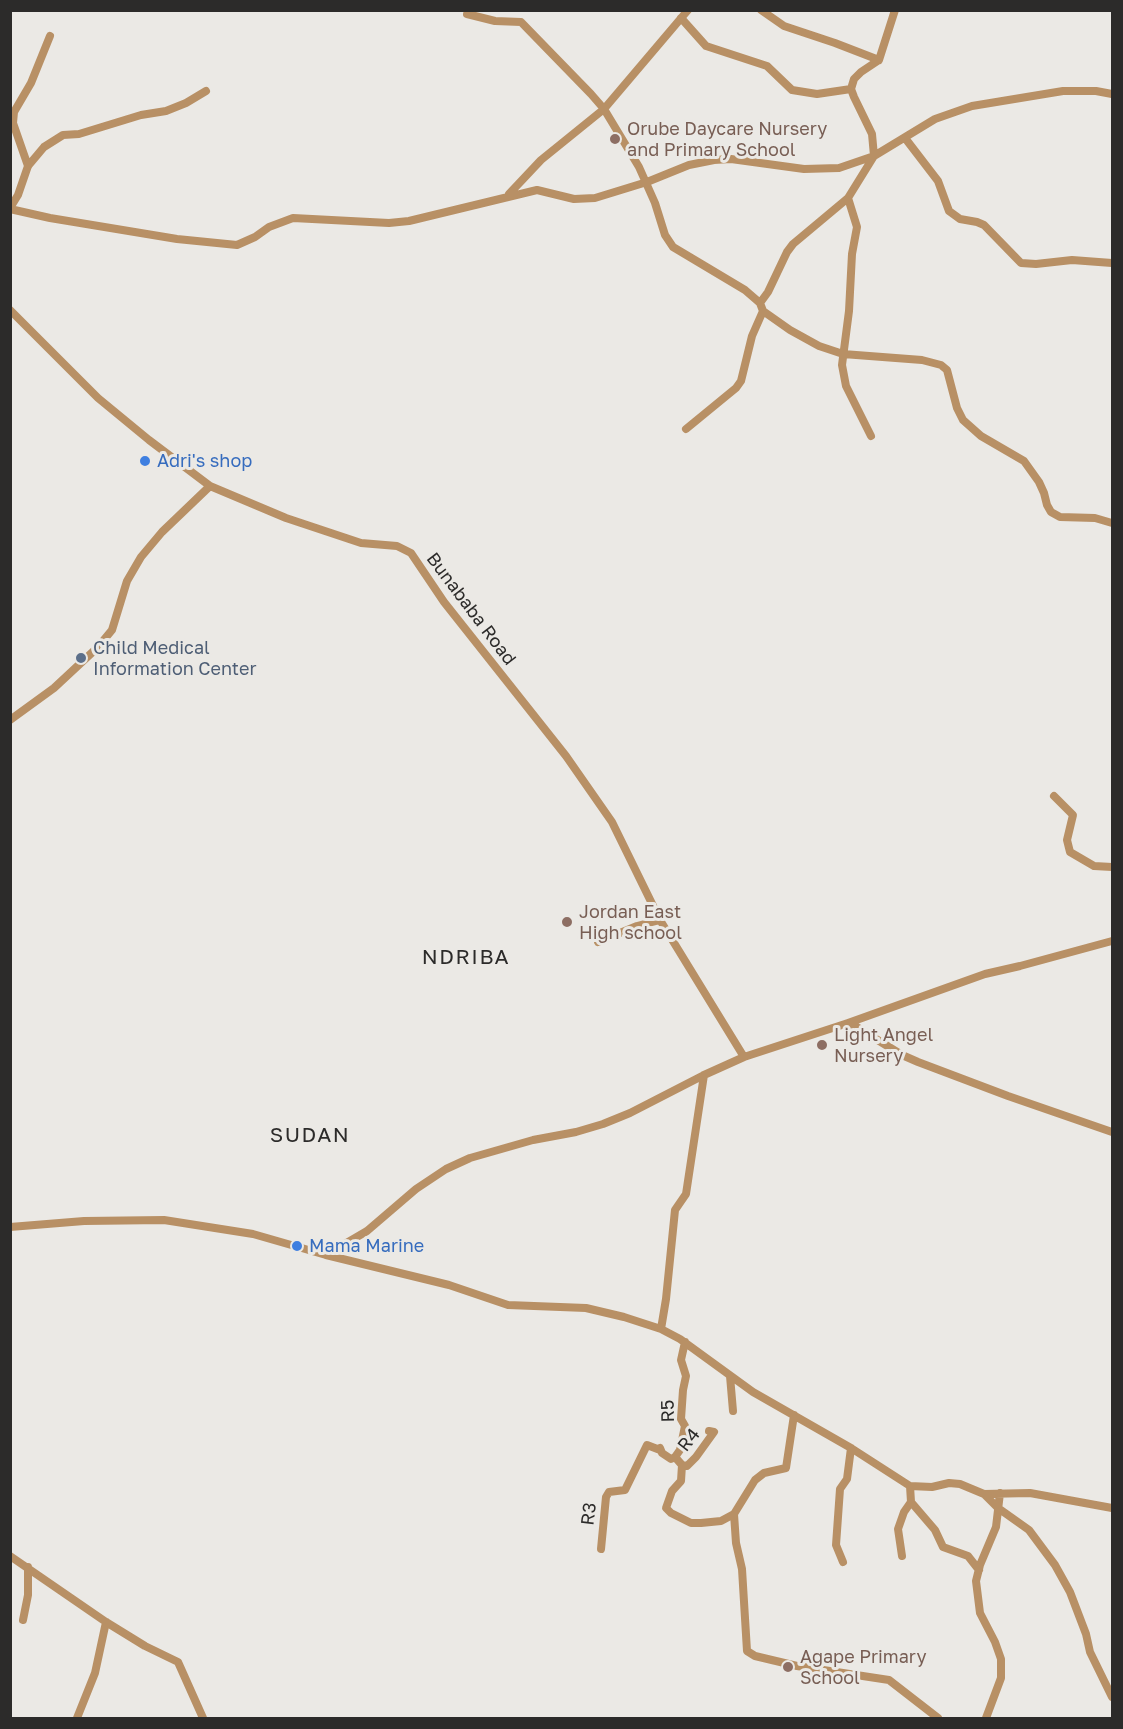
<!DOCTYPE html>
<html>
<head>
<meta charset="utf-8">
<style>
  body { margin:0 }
  #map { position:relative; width:1123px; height:1729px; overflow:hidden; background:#ebe9e5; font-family:"Golos Text",sans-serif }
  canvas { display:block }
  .frame { position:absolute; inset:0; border:12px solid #2c2b2a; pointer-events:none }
</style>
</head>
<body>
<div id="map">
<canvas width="1123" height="1729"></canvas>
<div class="frame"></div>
</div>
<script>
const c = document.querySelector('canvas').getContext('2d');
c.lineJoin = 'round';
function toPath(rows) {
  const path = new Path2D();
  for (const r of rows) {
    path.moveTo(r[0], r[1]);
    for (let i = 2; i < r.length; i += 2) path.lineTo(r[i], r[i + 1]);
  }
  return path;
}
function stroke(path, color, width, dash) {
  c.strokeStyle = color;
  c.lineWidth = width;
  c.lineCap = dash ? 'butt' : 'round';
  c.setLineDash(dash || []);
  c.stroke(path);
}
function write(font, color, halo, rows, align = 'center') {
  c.font = font + ' "Golos Text",sans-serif';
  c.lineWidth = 6;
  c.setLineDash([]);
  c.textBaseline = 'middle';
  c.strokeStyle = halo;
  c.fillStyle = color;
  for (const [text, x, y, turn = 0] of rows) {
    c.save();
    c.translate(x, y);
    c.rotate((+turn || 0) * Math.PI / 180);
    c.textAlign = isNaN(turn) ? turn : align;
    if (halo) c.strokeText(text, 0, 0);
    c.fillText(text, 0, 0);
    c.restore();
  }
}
const street = toPath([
  [761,10,784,26,835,43,879,60],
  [467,14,495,21,521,22,591,94,604,109,639,167,655,203,665,235,673,247,745,290,760,303,763,311,790,330,819,346,843,354,922,360,941,365,947,370,957,408,963,420,981,436,1024,461,1039,482,1044,493,1047,505,1051,512,1060,517,1095,518,1112,523],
  [681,18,706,46,767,66,792,90,817,94,851,89],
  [905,138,938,181,949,211,960,219,977,222,984,225,1021,263,1036,264,1072,260,1112,263],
  [28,166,13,123,14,112,31,83,50,36],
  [509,194,541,160,604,109,688,10],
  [10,208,18,195,28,166,44,147,63,135,79,134,141,115,166,111,186,103,206,91],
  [10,209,50,218,177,239,237,245,255,237,269,227,293,218,389,223,409,221,537,190,574,199,595,198,647,182,689,165,714,160,731,159,804,169,839,168,874,156,935,119,972,106,1063,91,1096,91,1112,94],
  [760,303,768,292,787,252,793,244,848,198],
  [10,310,98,398,149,440,210,486,286,518,361,543,397,546,411,553,444,602,566,756,612,822,660,920,744,1057],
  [686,429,736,388,741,381,752,336,763,311],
  [871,436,846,386,842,365,849,311,852,254,857,227,848,198,874,156,872,134,854,97,851,89,854,79,861,72,879,60,895,10],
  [10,720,54,688,98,647,112,630,127,581,141,557,162,532,210,486],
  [1054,796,1073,815,1067,840,1070,852,1094,866,1112,867],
  [598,942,637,926,660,920],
  [848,1023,985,974,1020,966,1112,941],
  [10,1227,84,1221,164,1220,253,1234,326,1255,367,1231,416,1189,446,1169,470,1158,533,1140,576,1132,603,1124,630,1113,704,1075,744,1057,848,1023,855,1026,902,1055,918,1062,1008,1096,1112,1132],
  [326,1255,449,1285,508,1305,586,1308,624,1317,661,1329,680,1339,753,1392,851,1448,910,1486,932,1487,949,1483,960,1484,984,1494,1030,1493,1112,1508],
  [661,1329,666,1299,674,1220,675,1210,686,1194,704,1075],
  [730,1376,733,1411],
  [794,1415,786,1468,764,1473,755,1480,734,1514,736,1543,742,1569,747,1651,755,1656,797,1666,889,1680,938,1718],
  [660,1448,662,1453,671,1459,675,1457,680,1450,685,1426,681,1419,683,1390,686,1376,681,1360,685,1342],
  [675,1457,682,1465,681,1481,672,1491,666,1508,671,1513,691,1523,701,1523,721,1521,734,1514],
  [682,1465,687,1466,696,1457,714,1432,709,1431],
  [984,1494,998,1508,1029,1530,1055,1565,1070,1592,1086,1634,1090,1652,1112,1697],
  [911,1502,935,1530,943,1547,968,1556,979,1570],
  [601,1549,606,1497,609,1492,625,1490,647,1445,660,1450],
  [10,1556,106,1622,145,1646,178,1662,203,1718],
  [902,1556,898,1529,904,1512,911,1502,910,1486],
  [843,1562,836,1545,840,1489,847,1479,851,1448],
  [23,1620,28,1595,28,1567],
  [77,1718,95,1673,106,1622],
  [986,1718,1001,1678,1001,1659,995,1642,980,1613,976,1581,980,1565,996,1527,1000,1493]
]);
const markers = [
  [615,139,6,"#8d6e63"],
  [145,461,6,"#3f7fe0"],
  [81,658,6,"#5c6f8a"],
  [567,922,6,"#8d6e63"],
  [822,1045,6,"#8d6e63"],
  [297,1246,6,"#3f7fe0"],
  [788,1667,6,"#8d6e63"]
];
const educationNames = [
  ["Orube Daycare Nursery",627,129],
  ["and Primary School",627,150],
  ["Jordan East",579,912],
  ["High school",579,933],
  ["Light Angel",834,1035],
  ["Nursery",834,1056],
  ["Agape Primary",800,1657],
  ["School",800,1678]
];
const shopNames = [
  ["Adri's shop",157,461],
  ["Mama Marine",309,1246]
];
const streetNames = [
  ["Bunababa Road",471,609,53],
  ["R5",668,1411,-91],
  ["R4",689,1440,-52],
  ["R3",589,1514,-83]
];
const serviceNames = [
  ["Child Medical",93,648],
  ["Information Center",93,669]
];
const quarterNames = [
  ["NDRIBA",466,957],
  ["SUDAN",310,1135]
];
stroke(street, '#b89065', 8);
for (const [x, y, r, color] of markers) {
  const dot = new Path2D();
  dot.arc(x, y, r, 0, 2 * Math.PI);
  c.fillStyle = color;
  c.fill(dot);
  stroke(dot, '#ebe9e5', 2);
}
write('18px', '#785e54', '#ebe9e5', educationNames, 'left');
write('18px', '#366cbe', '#ebe9e5', shopNames, 'left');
write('18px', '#2c2b2a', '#ebe9e5', streetNames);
write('18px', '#4e5e75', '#ebe9e5', serviceNames, 'left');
c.letterSpacing = '1.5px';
write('21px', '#2c2b2a', '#ebe9e5', quarterNames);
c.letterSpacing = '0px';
</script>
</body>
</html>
